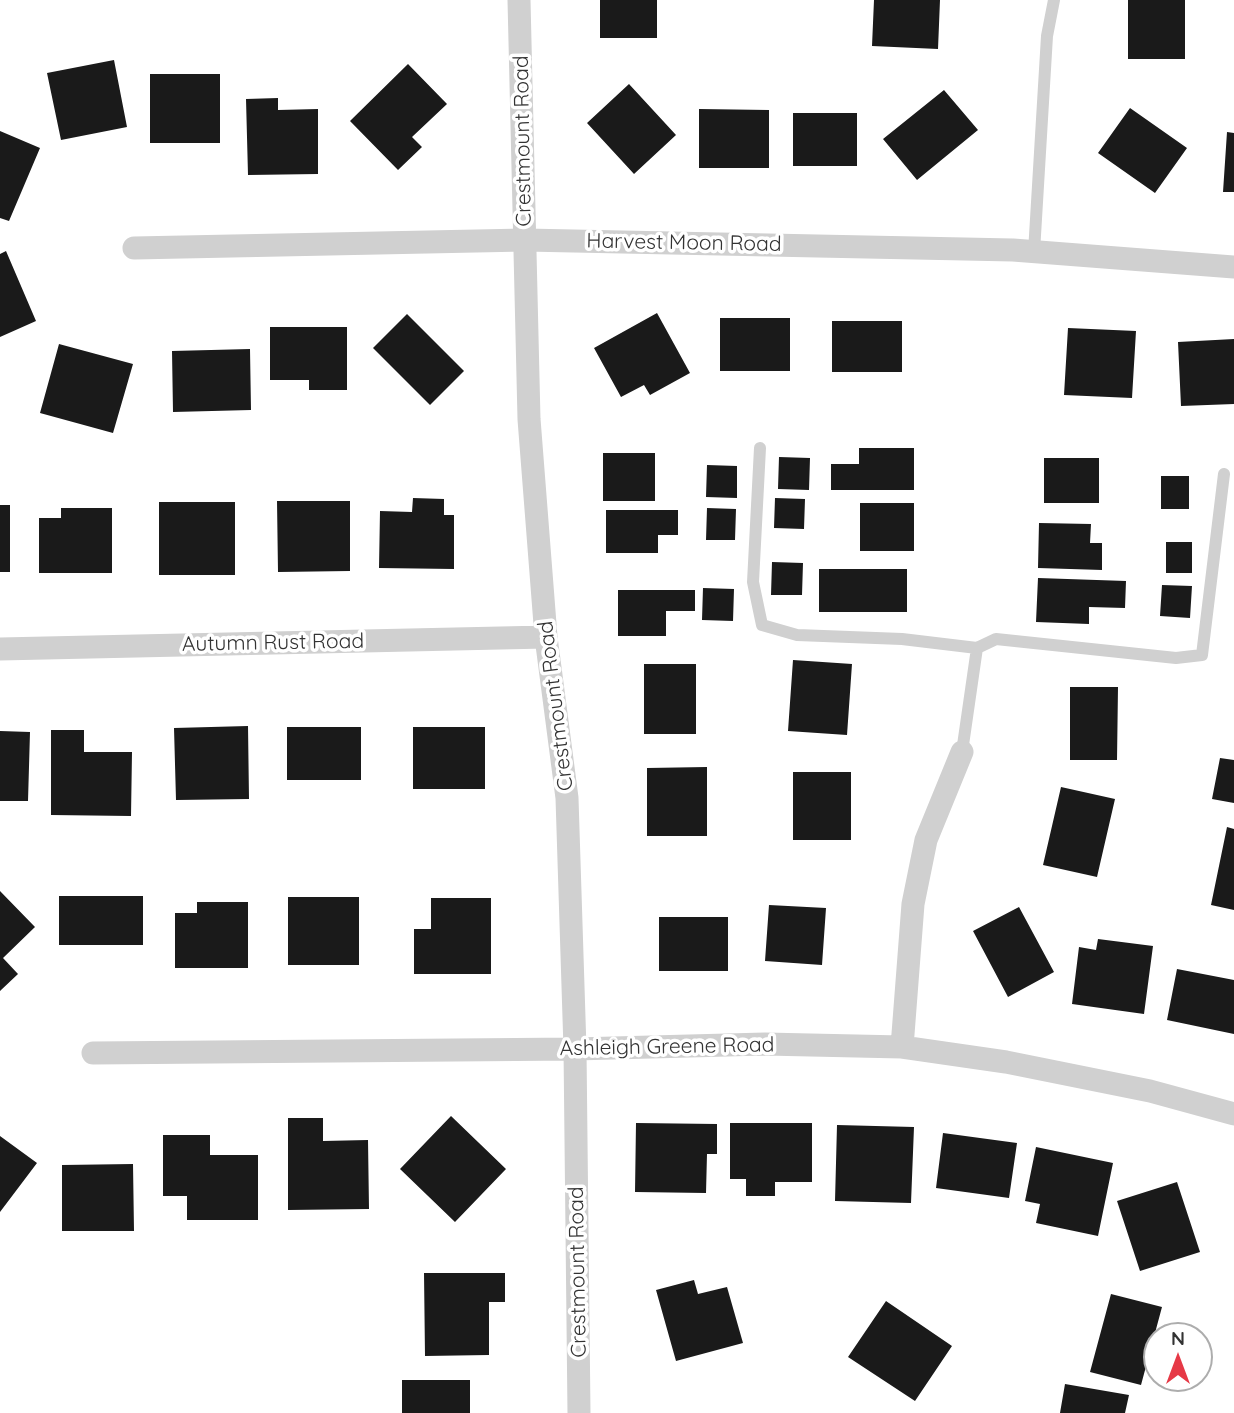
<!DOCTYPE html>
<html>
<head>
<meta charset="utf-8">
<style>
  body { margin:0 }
  #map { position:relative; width:1234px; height:1413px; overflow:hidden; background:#fff; font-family:Quicksand,sans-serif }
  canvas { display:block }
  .north { position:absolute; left:1143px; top:1322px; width:70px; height:70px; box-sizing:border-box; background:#fff; border:2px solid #adadad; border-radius:50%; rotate:0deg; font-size:19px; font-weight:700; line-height:28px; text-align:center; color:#333 }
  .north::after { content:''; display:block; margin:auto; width:24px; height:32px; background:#e63946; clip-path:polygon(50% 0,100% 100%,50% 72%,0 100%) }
</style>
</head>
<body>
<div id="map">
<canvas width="1234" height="1413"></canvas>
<div class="north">N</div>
</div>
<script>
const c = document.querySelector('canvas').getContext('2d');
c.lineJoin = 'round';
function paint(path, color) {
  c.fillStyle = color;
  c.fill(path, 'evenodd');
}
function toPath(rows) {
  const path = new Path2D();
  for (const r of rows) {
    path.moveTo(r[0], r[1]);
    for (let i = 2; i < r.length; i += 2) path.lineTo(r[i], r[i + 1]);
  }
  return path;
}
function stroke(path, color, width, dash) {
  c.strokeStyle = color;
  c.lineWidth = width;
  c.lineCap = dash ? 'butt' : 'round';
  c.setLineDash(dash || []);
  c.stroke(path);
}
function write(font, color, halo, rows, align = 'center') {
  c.font = font + ' Quicksand,sans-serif';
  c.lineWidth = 7;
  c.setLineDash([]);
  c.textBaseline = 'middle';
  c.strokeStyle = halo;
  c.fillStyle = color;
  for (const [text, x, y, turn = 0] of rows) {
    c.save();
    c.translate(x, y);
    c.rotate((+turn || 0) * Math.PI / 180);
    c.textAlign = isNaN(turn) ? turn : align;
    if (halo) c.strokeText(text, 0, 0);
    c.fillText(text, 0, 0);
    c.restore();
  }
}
const building = toPath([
  [600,0,657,0,657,38,600,38],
  [874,0,940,0,938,49,872,46],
  [1128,0,1185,0,1185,59,1128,59],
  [114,60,127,127,61,140,47,73],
  [408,64,447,104,412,137,422,147,398,170,350,121],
  [150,74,220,74,220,143,150,143],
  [629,84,676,135,634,174,587,123],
  [944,90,978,130,917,180,883,139],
  [278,98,278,110,318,109,318,174,248,175,246,99],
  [1130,108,1187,148,1155,193,1098,153],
  [699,109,769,110,769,168,699,168],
  [793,113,857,113,857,166,793,166],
  [0,131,40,148,9,221,0,218],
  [1227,132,1234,133,1234,192,1223,192],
  [6,251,36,321,0,337,0,254],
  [657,313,690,373,650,395,644,385,621,397,594,348],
  [407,314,464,371,430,405,373,348],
  [720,318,790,318,790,371,720,371],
  [832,321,902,321,902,372,832,372],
  [270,327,347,327,347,390,309,390,309,380,270,380],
  [1068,328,1136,331,1132,398,1064,395],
  [1234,339,1234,404,1181,406,1178,342],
  [59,344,133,364,113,433,40,413],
  [250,349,251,410,173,412,172,351],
  [859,448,914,448,914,490,831,490,831,464,859,464],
  [603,453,655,453,655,501,603,501],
  [779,457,810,458,809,490,778,489],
  [1044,458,1099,458,1099,503,1044,503],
  [707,465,737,466,737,498,706,497],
  [1161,476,1189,476,1189,509,1161,509],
  [413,498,444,499,444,515,454,515,454,569,379,568,380,511,412,512],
  [775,498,805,499,804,529,774,528],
  [277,501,350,501,350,571,278,572],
  [159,502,235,502,235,575,159,575],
  [860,503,914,503,914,551,860,551],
  [0,505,10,505,10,572,0,572],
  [61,508,112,508,112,573,39,573,39,518,61,518],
  [707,508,736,509,735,540,706,540],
  [606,510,678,510,678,535,658,535,658,553,606,553],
  [1039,523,1091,524,1090,543,1102,543,1102,570,1038,568],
  [1166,542,1192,542,1192,573,1166,573],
  [772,562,803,563,802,595,771,595],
  [819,569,907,569,907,612,819,612],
  [1038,578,1126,581,1125,608,1089,607,1089,624,1036,622],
  [1162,585,1192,586,1190,618,1160,616],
  [703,588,734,589,733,621,702,620],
  [618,590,695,590,695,611,666,611,666,636,618,636],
  [793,660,852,664,847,735,788,731],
  [644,664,696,664,696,734,644,734],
  [1070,687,1118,687,1117,760,1070,760],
  [248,726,249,799,176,800,174,728],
  [287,727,361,727,361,780,287,780],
  [413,727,485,727,485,789,413,789],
  [51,730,84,730,84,752,132,752,131,816,51,815],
  [0,731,30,732,28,801,0,801],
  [1220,758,1234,760,1234,803,1212,799],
  [707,767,707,836,647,836,647,768],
  [793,772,851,772,851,840,793,840],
  [1061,787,1115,799,1097,877,1043,865],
  [1227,827,1234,829,1234,910,1211,905],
  [0,891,35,927,3,958,18,974,0,991],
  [59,896,143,896,143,945,59,945],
  [288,897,359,897,359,965,288,965],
  [431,898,491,898,491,974,414,974,414,929,431,929],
  [197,902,248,902,248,968,175,968,175,913,197,913],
  [769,905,826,908,822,965,765,961],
  [1019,907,1054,972,1008,997,973,931],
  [659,917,728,917,728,971,659,971],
  [1098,939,1153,946,1144,1014,1072,1004,1079,947,1096,950],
  [1177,969,1234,980,1234,1034,1167,1020],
  [451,1116,506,1169,455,1222,400,1169],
  [288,1118,323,1118,323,1141,368,1140,369,1209,288,1210],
  [636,1123,717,1124,717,1154,707,1154,706,1193,635,1192],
  [730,1123,812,1123,812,1182,775,1182,775,1196,746,1196,746,1179,730,1179],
  [837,1125,914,1127,911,1203,835,1201],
  [943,1133,1017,1143,1009,1198,936,1188],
  [163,1135,210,1135,210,1155,258,1155,258,1220,187,1220,187,1196,163,1196],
  [0,1136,37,1163,0,1212],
  [1036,1147,1113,1163,1098,1236,1036,1223,1040,1204,1025,1201],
  [133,1164,134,1231,62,1231,62,1165],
  [1177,1182,1200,1252,1140,1271,1117,1201],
  [424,1273,505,1273,505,1302,489,1302,489,1355,425,1356],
  [694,1280,698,1294,727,1287,743,1343,676,1361,656,1290],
  [1111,1294,1162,1307,1141,1385,1090,1372],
  [886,1301,952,1346,915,1401,848,1357],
  [402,1380,470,1380,470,1413,402,1413],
  [1065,1384,1129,1395,1125,1413,1060,1413]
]);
const lane = toPath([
  [1034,252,1047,36,1054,0],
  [760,448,753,582,762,625,797,635,902,639,977,648],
  [962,752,977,648,996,639,1176,658,1202,655,1224,474]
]);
const street = toPath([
  [519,0,529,419,546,637,567,798,575,1049,579,1413],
  [134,248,525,240,1013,250,1234,267],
  [0,649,546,637],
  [902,1047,913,904,926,840,962,752],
  [93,1053,575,1049,765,1044,902,1047,1006,1062,1150,1091,1234,1114]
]);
const streetNames = [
  ["Crestmount Road",523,141,-91],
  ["Harvest Moon Road",684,243,1],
  ["Autumn Rust Road",273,643,-1],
  ["Crestmount Road",556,706,-97],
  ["Ashleigh Greene Road",667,1047,-1],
  ["Crestmount Road",578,1272,-91]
];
paint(building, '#1a1a1a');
stroke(lane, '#d0d0d0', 12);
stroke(street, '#d0d0d0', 23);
write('21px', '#333', '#fff', streetNames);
</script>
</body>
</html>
